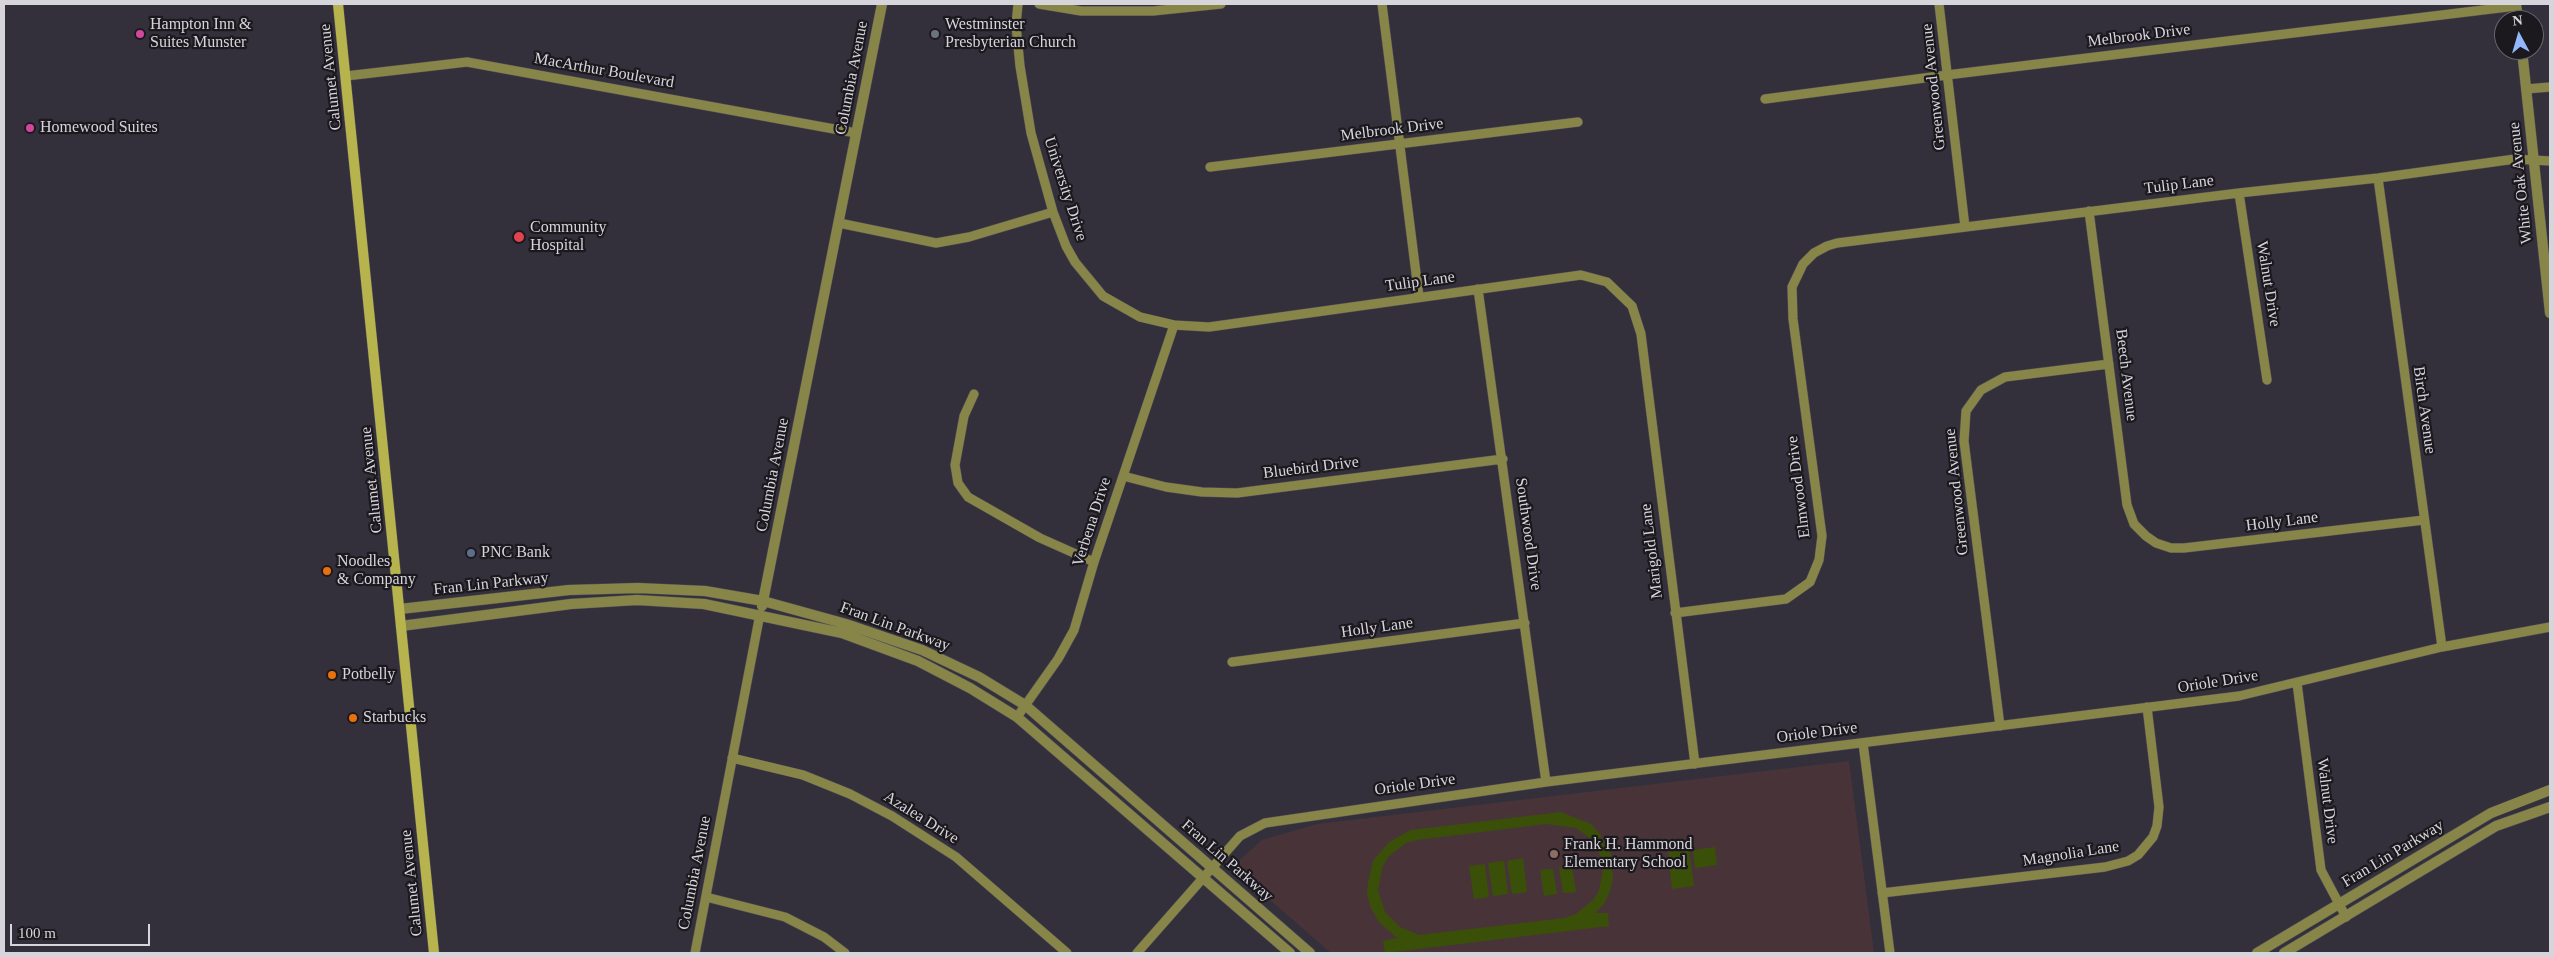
<!DOCTYPE html>
<html>
<head>
<meta charset="utf-8">
<style>
  body { margin:0 }
  #map { position:relative; width:2554px; height:957px; overflow:hidden; background:#34303b; font-family:Georgia,serif }
  canvas { display:block }
  .frame { position:absolute; inset:0; border:5px solid #d7d5dc; pointer-events:none }
  .north { position:absolute; left:2494px; top:10px; width:50px; height:50px; box-sizing:border-box; background:#1b191e; border:1px solid #66646a; border-radius:50%; rotate:354deg; font-size:14px; font-weight:700; line-height:20px; text-align:center; color:#d7d5dc }
  .north::after { content:''; display:block; margin:auto; width:18px; height:22px; background:#93b7fd; clip-path:polygon(50% 0,100% 100%,50% 72%,0 100%) }
  .scale { position:absolute; left:10px; top:924px; width:140px; height:22px; box-sizing:border-box; border:2px solid #d7d5dc; border-top:0; padding-left:6px; font-size:15px; line-height:18px; white-space:nowrap; color:#d7d5dc; -webkit-text-stroke:4px #1b191e; paint-order:stroke }
</style>
</head>
<body>
<div id="map">
<canvas width="2554" height="957"></canvas>
<div class="frame"></div>
<div class="north">N</div>
<div class="scale">100 m</div>
</div>
<script>
const c = document.querySelector('canvas').getContext('2d');
c.lineJoin = 'round';
function paint(path, color) {
  c.fillStyle = color;
  c.fill(path, 'evenodd');
}
function toPath(rows) {
  const path = new Path2D();
  for (const r of rows) {
    path.moveTo(r[0], r[1]);
    for (let i = 2; i < r.length; i += 2) path.lineTo(r[i], r[i + 1]);
  }
  return path;
}
function stroke(path, color, width, dash) {
  c.strokeStyle = color;
  c.lineWidth = width;
  c.lineCap = dash ? 'butt' : 'round';
  c.setLineDash(dash || []);
  c.stroke(path);
}
function write(font, color, halo, rows, align = 'center') {
  c.font = font + ' Georgia,serif';
  c.lineWidth = 4.5;
  c.setLineDash([]);
  c.textBaseline = 'middle';
  c.strokeStyle = halo;
  c.fillStyle = color;
  for (const [text, x, y, turn = 0] of rows) {
    c.save();
    c.translate(x, y);
    c.rotate((+turn || 0) * Math.PI / 180);
    c.textAlign = isNaN(turn) ? turn : align;
    if (halo) c.strokeText(text, 0, 0);
    c.fillText(text, 0, 0);
    c.restore();
  }
}
const education = toPath([
  [1849,761,1874,953,1331,953,1232,867,1262,840,1317,824]
]);
const green = toPath([
  [1561,812,1591,824,1599,833,1611,854,1613,878,1610,891,1604,904,1595,913,1608,913,1609,926,1385,953,1383,941,1397,938,1379,922,1371,908,1367,895,1368,883,1373,861,1389,842,1411,830],
  [1546,824,1576,828,1590,838,1601,857,1603,870,1599,891,1594,899,1576,914,1565,918,1419,935,1400,927,1385,912,1378,891,1382,868,1388,857,1406,843,1417,840],
  [1715,847,1717,865,1695,868,1693,850],
  [1689,850,1694,886,1672,889,1668,852],
  [1523,858,1527,892,1512,894,1507,861],
  [1504,861,1508,894,1493,896,1488,863],
  [1485,864,1489,897,1474,899,1469,866],
  [1572,866,1576,892,1563,893,1559,868],
  [1553,869,1557,894,1544,896,1540,870]
]);
const minor = toPath([
  [1018,4,1016,25,1020,66,1031,133,1053,212,1066,246,1075,262,1103,296,1140,317,1174,325,1209,327,1581,275,1607,282,1632,306,1641,334,1695,764],
  [1039,4,1081,11,1153,11,1221,4],
  [1382,4,1419,297],
  [1939,4,1965,227],
  [346,76,467,62,856,133],
  [2526,89,2550,87],
  [1765,99,1947,75,2516,6],
  [1210,167,1578,122],
  [2378,178,2442,647],
  [2239,193,2267,380],
  [2089,211,2127,505,2134,524,2146,536,2156,543,2171,548,2184,548,2424,520],
  [839,223,936,243,969,237,1053,212],
  [1478,289,1546,782],
  [974,394,964,416,955,465,958,483,968,497,1040,538,1094,562],
  [1123,476,1166,487,1202,492,1237,493,1503,459],
  [1675,613,1786,599,1810,582,1819,560,1822,536,1793,319,1792,287,1803,264,1814,253,1827,246,1837,243,2239,193,2378,178,2515,159,2550,161],
  [1232,662,1525,623],
  [2297,683,2321,870,2346,917],
  [1017,717,1058,659,1074,630,1094,562,1174,325],
  [2000,726,1964,441,1966,411,1981,390,2005,377,2109,364],
  [1863,743,1890,953],
  [732,758,803,775,850,794,892,816,956,857,1067,953],
  [1882,893,2105,867,2128,861,2138,855,2153,837,2157,826,2159,807,2147,707],
  [706,897,785,917,824,937,845,953],
  [695,953,760,614],
  [1137,953,1240,836,1265,823,1546,782,2239,696,2442,647,2550,627]
]);
const tertiary = toPath([
  [2516,4,2518,20],
  [2522,50,2550,313],
  [762,606,882,4],
  [400,609,569,590,638,588,705,591,763,601,846,624,922,650,979,677,1025,705,1310,953],
  [401,626,571,604,637,600,704,604,842,633,918,661,970,688,1017,717,1290,953],
  [2257,953,2491,813,2550,790],
  [2284,953,2496,826,2550,807]
]);
const secondary = toPath([
  [338,4,434,953]
]);
const markers = [
  [140,34,5,"#d1479c"],
  [935,34,5,"#6b7280"],
  [30,128,5,"#d1479c"],
  [519,237,6,"#e0444e"],
  [471,553,5,"#5c6f8a"],
  [327,571,5,"#e8710a"],
  [332,675,5,"#e8710a"],
  [353,718,5,"#e8710a"],
  [1554,854,5,"#8d6e63"]
];
const poiNames = [
  ["Hampton Inn &",150,25],
  ["Suites Munster",150,43],
  ["Westminster",945,25],
  ["Presbyterian Church",945,43],
  ["Homewood Suites",40,128],
  ["Community",530,228],
  ["Hospital",530,246],
  ["PNC Bank",481,553],
  ["Noodles",337,562],
  ["& Company",337,580],
  ["Potbelly",342,675],
  ["Starbucks",363,718],
  ["Frank H. Hammond",1564,845],
  ["Elementary School",1564,863]
];
const streetNames = [
  ["Melbrook Drive",2139,36,-7],
  ["MacArthur Boulevard",604,71,10],
  ["Calumet Avenue",331,77,-96],
  ["Columbia Avenue",852,78,-79],
  ["Greenwood Avenue",1934,87,-96],
  ["Melbrook Drive",1392,130,-7],
  ["White Oak Avenue",2521,183,-96],
  ["Tulip Lane",2179,185,-7],
  ["University Drive",1065,189,72],
  ["Tulip Lane",1420,282,-8],
  ["Walnut Drive",2268,284,81],
  ["Beech Avenue",2126,375,83],
  ["Birch Avenue",2424,410,82],
  ["Bluebird Drive",1311,468,-7],
  ["Columbia Avenue",773,475,-79],
  ["Calumet Avenue",372,480,-96],
  ["Elmwood Drive",1799,487,-97],
  ["Greenwood Avenue",1957,492,-96],
  ["Verbena Drive",1092,522,-72],
  ["Holly Lane",2282,522,-7],
  ["Southwood Drive",1528,534,82],
  ["Marigold Lane",1652,551,-97],
  ["Fran Lin Parkway",491,584,-6],
  ["Fran Lin Parkway",895,627,20],
  ["Holly Lane",1377,628,-8],
  ["Oriole Drive",2218,682,-9],
  ["Oriole Drive",1817,733,-7],
  ["Oriole Drive",1415,785,-8],
  ["Walnut Drive",2327,801,83],
  ["Azalea Drive",921,818,32],
  ["Magnolia Lane",2071,854,-9],
  ["Fran Lin Parkway",2393,854,-31],
  ["Fran Lin Parkway",1227,861,41],
  ["Columbia Avenue",695,873,-79],
  ["Calumet Avenue",412,883,-96]
];
paint(education, '#483438');
paint(green, '#3a5008');
stroke(minor, '#514e58', 10);
stroke(tertiary, '#514e58', 11);
stroke(secondary, '#514e58', 11);
stroke(minor, '#878648', 9);
stroke(tertiary, '#878648', 10);
stroke(secondary, '#b7b44d', 10);
for (const [x, y, r, color] of markers) {
  const dot = new Path2D();
  dot.arc(x, y, r, 0, 2 * Math.PI);
  c.fillStyle = color;
  c.fill(dot);
  stroke(dot, '#1b191e', 2);
}
write('16px', '#d7d5dc', '#1b191e', poiNames, 'left');
write('16px', '#d7d5dc', '#1b191e', streetNames);
</script>
</body>
</html>
